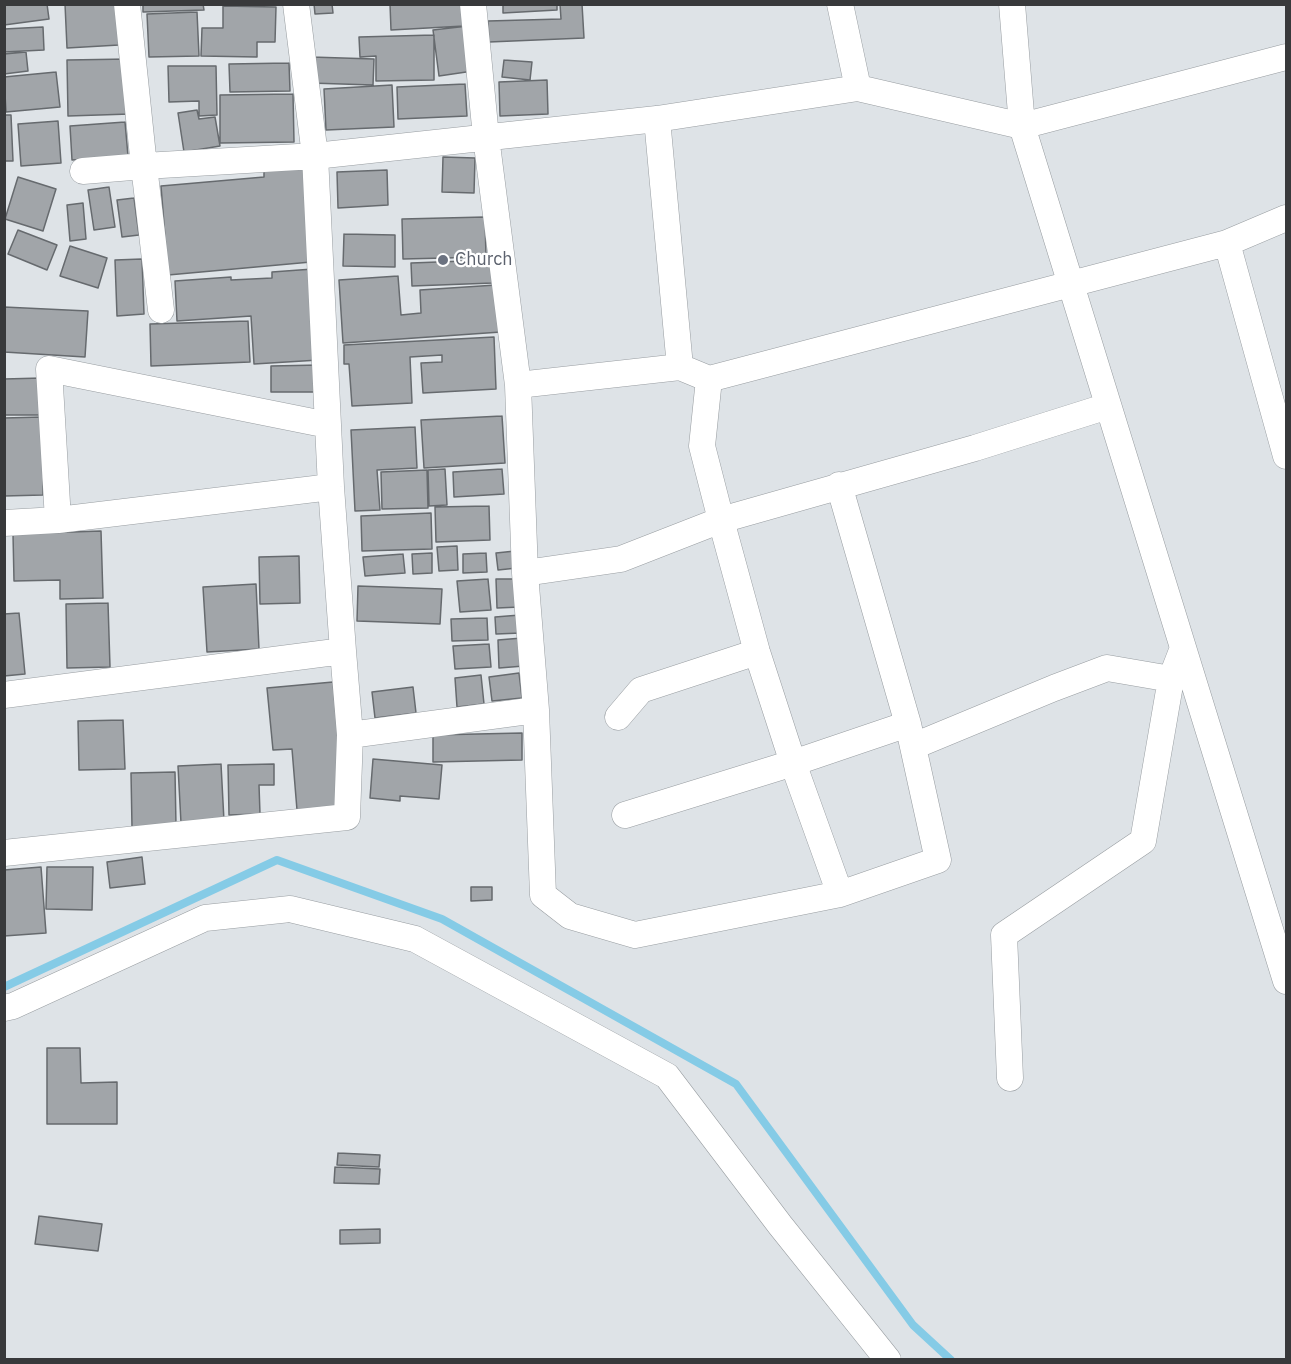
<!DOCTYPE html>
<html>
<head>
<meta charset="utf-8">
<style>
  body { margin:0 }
  #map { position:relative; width:1291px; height:1364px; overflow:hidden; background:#dee3e7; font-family:"IBM Plex Sans",sans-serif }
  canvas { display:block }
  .frame { position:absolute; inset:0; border:6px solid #38393b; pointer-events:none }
</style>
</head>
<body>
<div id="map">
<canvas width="1291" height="1364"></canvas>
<div class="frame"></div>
</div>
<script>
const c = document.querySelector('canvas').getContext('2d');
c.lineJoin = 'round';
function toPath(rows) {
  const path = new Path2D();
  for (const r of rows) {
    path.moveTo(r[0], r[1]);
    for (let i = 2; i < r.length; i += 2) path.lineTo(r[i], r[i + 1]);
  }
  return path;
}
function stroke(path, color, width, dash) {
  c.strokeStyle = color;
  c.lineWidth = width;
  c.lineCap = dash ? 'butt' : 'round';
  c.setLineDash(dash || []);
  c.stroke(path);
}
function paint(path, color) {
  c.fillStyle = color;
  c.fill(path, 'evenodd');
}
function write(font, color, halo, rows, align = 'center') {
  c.font = font + ' "IBM Plex Sans",sans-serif';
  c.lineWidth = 4.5;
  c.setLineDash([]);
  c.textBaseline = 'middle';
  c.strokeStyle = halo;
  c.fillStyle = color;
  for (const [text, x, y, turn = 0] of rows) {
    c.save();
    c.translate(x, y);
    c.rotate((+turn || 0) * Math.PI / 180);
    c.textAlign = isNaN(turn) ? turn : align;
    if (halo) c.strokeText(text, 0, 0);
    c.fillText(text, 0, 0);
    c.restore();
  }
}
const stream = toPath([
  [4,987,277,860,442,919,736,1084,913,1325,951,1360]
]);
const building = toPath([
  [4,4,47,4,49,19,4,25,4,4],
  [65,4,117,4,119,45,67,48,65,4],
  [143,4,203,4,204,10,143,12,143,4],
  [314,4,332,4,333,13,315,14,314,4],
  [390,4,463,4,464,26,391,30,390,4],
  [503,4,557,4,557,10,503,13,503,4],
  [560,4,582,4,584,38,489,42,488,21,561,19,560,4],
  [223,6,276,7,275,42,257,42,257,57,201,56,202,28,223,28,223,6],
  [197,12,199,56,149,57,147,14,197,12],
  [468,26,473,71,439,76,433,30,468,26],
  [43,27,44,50,4,52,4,29,43,27],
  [434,35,434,80,376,81,376,56,360,57,359,37,434,35],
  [26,52,28,71,4,74,4,54,26,52],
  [311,57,374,59,373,85,310,83,311,57],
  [129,59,130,114,68,116,67,60,129,59],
  [504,60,532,62,530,80,502,77,504,60],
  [289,63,290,91,230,92,229,64,289,63],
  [168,66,216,66,217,115,199,116,199,101,169,102,168,66],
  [56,72,60,107,6,112,4,77,56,72],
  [547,80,548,114,500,116,499,82,547,80],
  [465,84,467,116,398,119,397,87,465,84],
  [392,85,394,127,326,130,324,89,392,85],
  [293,94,294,142,220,143,220,95,293,94],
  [197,110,199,119,215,117,220,146,184,152,178,113,197,110],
  [4,115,11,115,13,161,4,161,4,115],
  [58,121,61,163,21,166,18,124,58,121],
  [125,122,128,156,72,160,70,126,125,122],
  [443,157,475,158,474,193,442,192,443,157],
  [303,168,311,262,168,275,161,186,264,177,264,171,303,168],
  [387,170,388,205,338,208,337,172,387,170],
  [18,177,56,189,43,231,5,219,18,177],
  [109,187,115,227,94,230,88,190,109,187],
  [134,198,139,235,122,237,117,200,134,198],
  [83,203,86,239,70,241,67,205,83,203],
  [485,217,486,257,403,259,402,219,485,217],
  [18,230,57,245,47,270,8,254,18,230],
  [344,234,395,235,395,267,343,266,344,234],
  [70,246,107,258,98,288,60,276,70,246],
  [142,259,144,314,117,316,115,260,142,259],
  [492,260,493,283,412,286,411,263,492,260],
  [313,269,319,360,254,364,251,316,177,321,175,281,231,277,231,280,272,278,272,272,313,269],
  [398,276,401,315,421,313,420,290,496,285,501,332,343,343,339,280,398,276],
  [4,307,88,311,85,357,4,352,4,307],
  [248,321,250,362,151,366,150,324,248,321],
  [494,337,496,389,423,393,421,363,442,362,442,355,410,357,412,403,352,406,349,364,344,364,344,345,494,337],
  [320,365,320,392,271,392,271,366,320,365],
  [42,378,43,415,4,415,4,379,42,378],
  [502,416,505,463,424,468,421,420,502,416],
  [42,417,43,495,4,496,4,418,42,417],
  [415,427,417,468,377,470,380,510,355,511,351,430,415,427],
  [445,469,447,505,429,506,428,470,445,469],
  [502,469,504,494,454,497,453,472,502,469],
  [427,470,428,508,382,509,381,472,427,470],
  [489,506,490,540,436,542,435,507,489,506],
  [431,513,432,549,362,551,361,516,431,513],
  [101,531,103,598,60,599,60,580,14,581,13,534,101,531],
  [457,546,458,570,439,571,437,547,457,546],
  [515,551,517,568,498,570,496,553,515,551],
  [432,553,432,573,413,574,412,554,432,553],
  [486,553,487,572,463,573,463,554,486,553],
  [403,554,405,573,365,576,363,557,403,554],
  [299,556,300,603,260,604,259,557,299,556],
  [488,579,491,610,460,612,457,581,488,579],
  [496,579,519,579,520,607,497,608,496,579],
  [256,584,259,649,207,652,203,587,256,584],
  [358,586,442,589,440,624,357,621,358,586],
  [108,603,110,667,67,668,66,604,108,603],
  [19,613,25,674,4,676,4,614,19,613],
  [520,615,521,633,496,634,495,617,520,615],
  [487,618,488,640,452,641,451,619,487,618],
  [522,638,524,666,499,668,498,640,522,638],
  [489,644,491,667,455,669,453,646,489,644],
  [519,673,522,698,492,701,489,677,519,673],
  [481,675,484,704,457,707,455,678,481,675],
  [333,682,344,805,297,810,292,749,273,750,267,688,333,682],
  [413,687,416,713,375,718,372,692,413,687],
  [123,720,125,769,79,770,78,721,123,720],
  [522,733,522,760,433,762,433,735,522,733],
  [373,759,442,765,439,799,400,796,400,801,370,798,373,759],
  [221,764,224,821,181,823,178,766,221,764],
  [274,764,274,785,259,785,260,814,229,815,228,765,274,764],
  [175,772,176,826,132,827,131,773,175,772],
  [142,857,145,884,110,888,107,862,142,857],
  [41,867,46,933,4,936,4,870,41,867],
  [47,867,93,867,92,910,46,909,47,867],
  [471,887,492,887,492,900,471,901,471,887],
  [47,1048,80,1048,81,1083,117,1082,117,1124,47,1124,47,1048],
  [338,1153,380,1155,379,1167,337,1165,338,1153],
  [335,1167,380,1169,379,1184,334,1183,335,1167],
  [39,1216,102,1224,98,1251,35,1244,39,1216],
  [380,1229,380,1243,340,1244,340,1230,380,1229]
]);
const minor = toPath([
  [127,4,144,166,315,156,657,119,858,88,1022,126,1286,57],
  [473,4,486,137,518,385,525,573,536,710,543,895,570,916,635,935,840,894,938,860,908,724,839,485],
  [840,4,858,88],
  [1012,4,1022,126,1286,981],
  [83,171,144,166,161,310],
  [1227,243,1286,456],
  [680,367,709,379,1227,243,1286,218],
  [709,379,702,446,721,520,757,652,793,763,840,894],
  [518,385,680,367,657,119],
  [58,520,49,369,328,425],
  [4,523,58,520,331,487],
  [525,573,621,559,721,520,975,448,1108,406],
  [4,695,343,651,331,487,315,156,296,4],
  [618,717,641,690,757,652],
  [350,735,536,710],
  [914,746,1054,688,1107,668,1171,679],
  [625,815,793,763,908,724],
  [4,853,347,817,350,735,343,651],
  [4,1008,13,1006,205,918,290,909,415,939,667,1076,780,1225,888,1360],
  [1010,1078,1004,935,1143,841,1171,679,1183,648]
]);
const markers = [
  [443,260,6,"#6b7280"]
];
const worshipNames = [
  ["Church",455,260]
];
stroke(stream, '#85cbe6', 8);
paint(building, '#a1a5a9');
stroke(building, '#666a6e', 1.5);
stroke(minor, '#989da1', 27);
stroke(minor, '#fff', 26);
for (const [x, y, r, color] of markers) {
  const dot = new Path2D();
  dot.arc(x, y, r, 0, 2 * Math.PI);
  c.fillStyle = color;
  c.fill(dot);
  stroke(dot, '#fff', 2);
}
write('18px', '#5b616d', '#fff', worshipNames, 'left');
</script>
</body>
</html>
